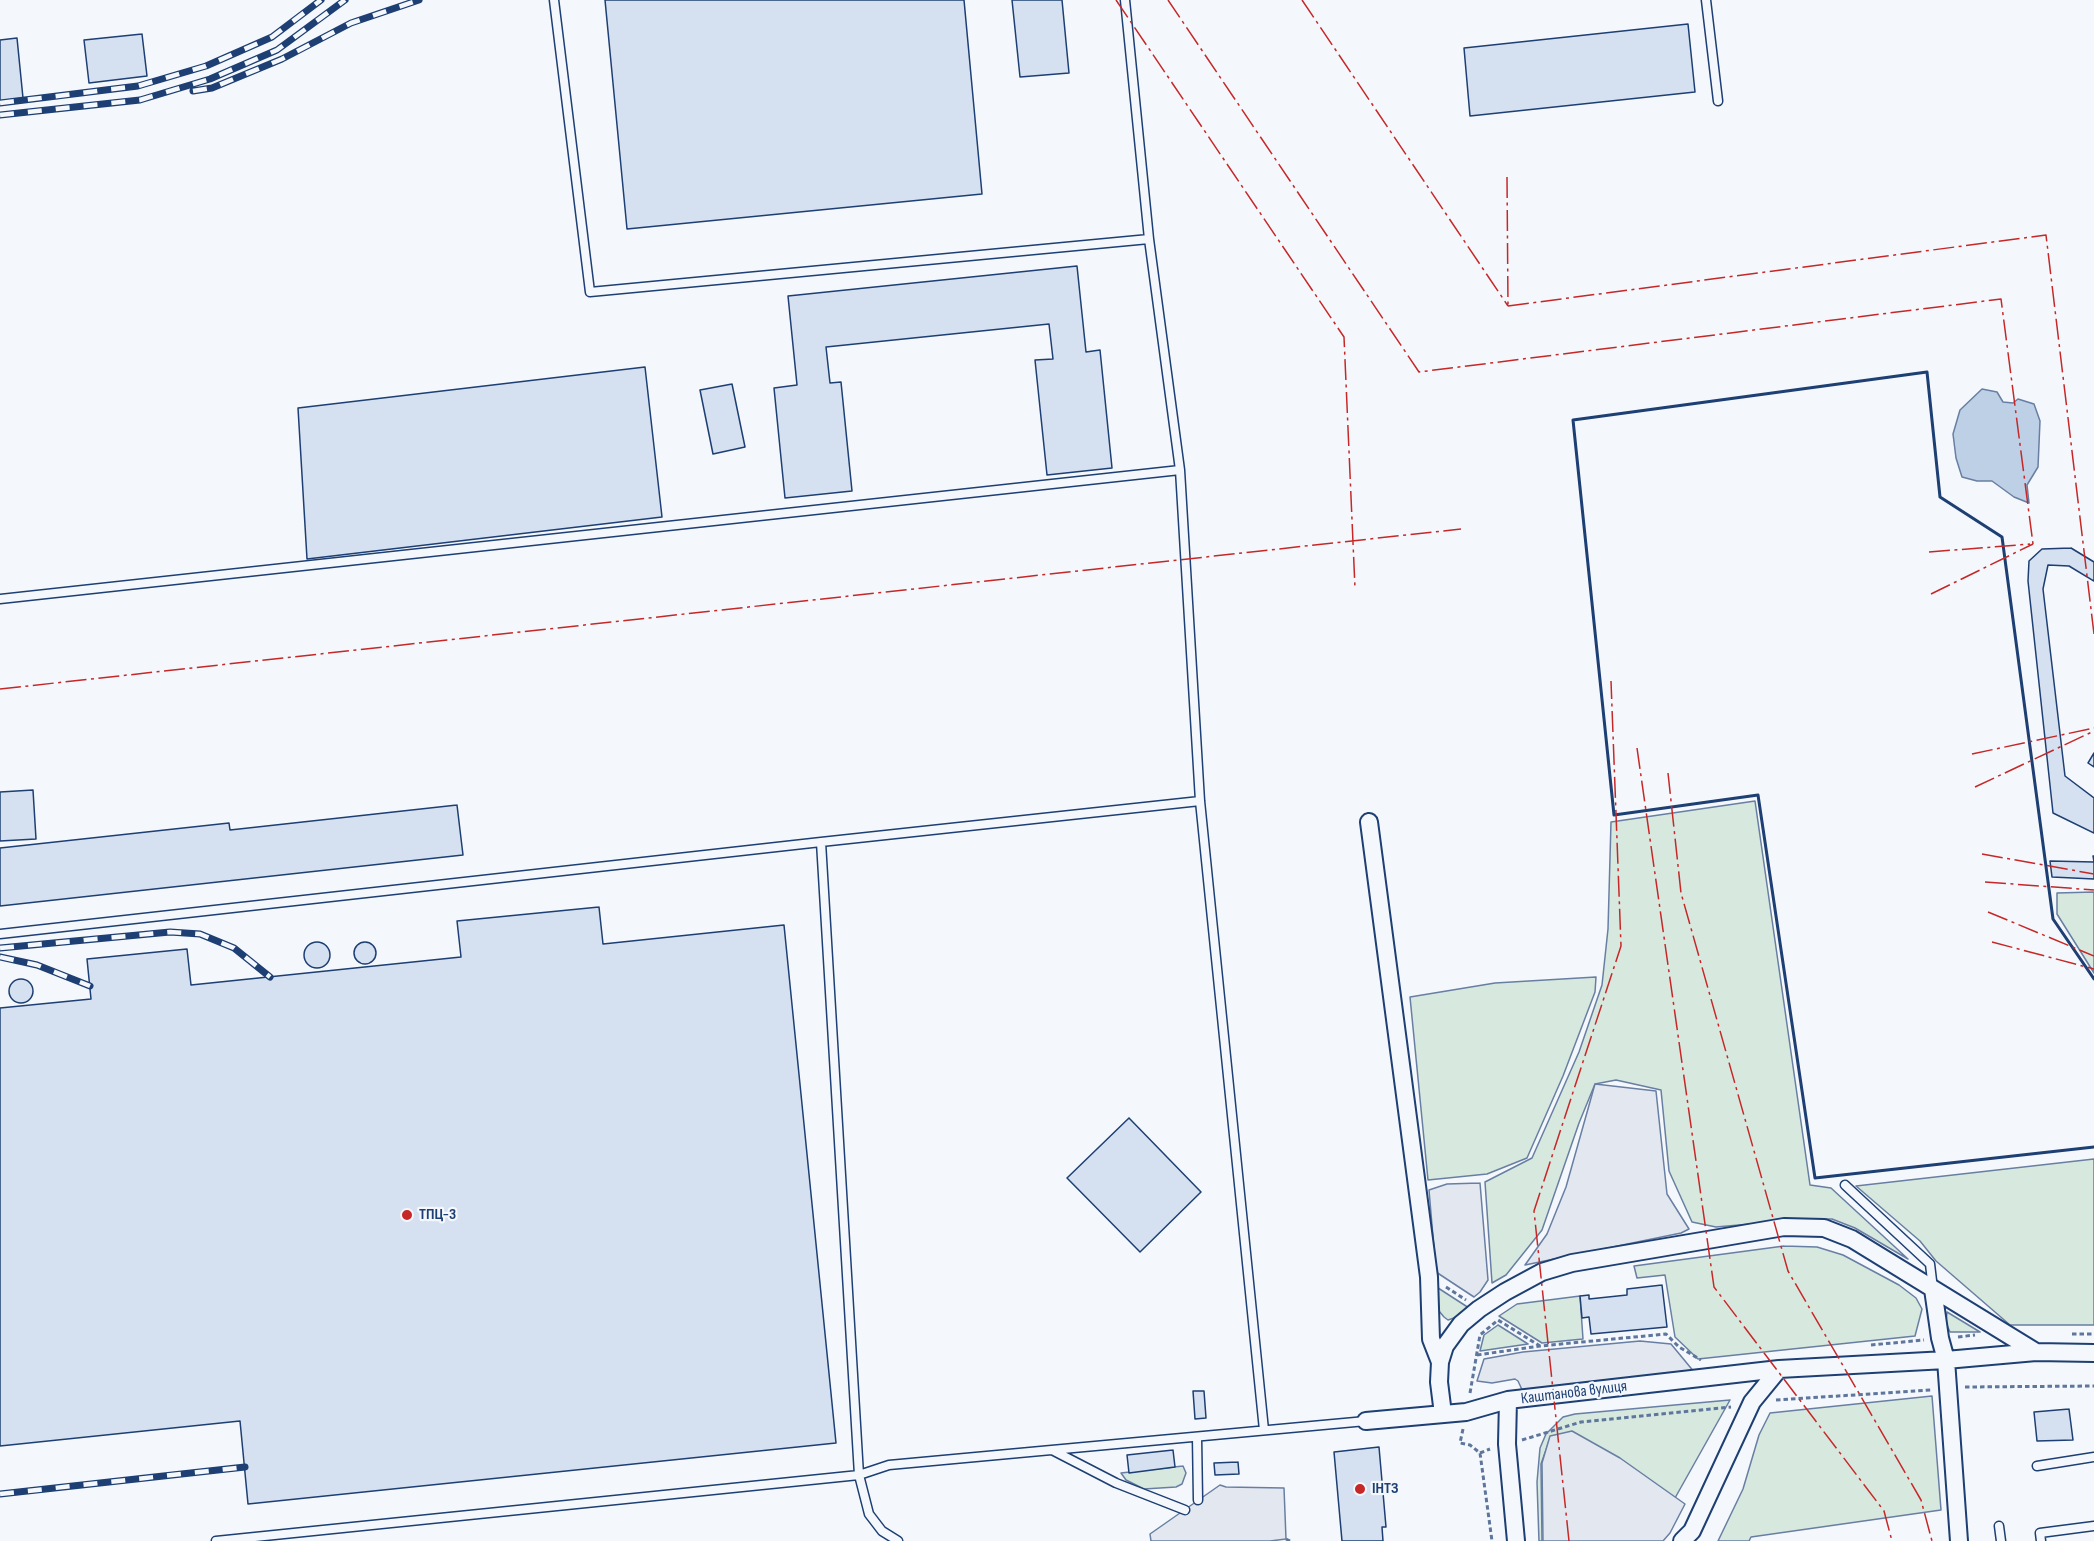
<!DOCTYPE html>
<html>
<head>
<meta charset="utf-8">
<style>
  body { margin:0 }
  canvas { display:block; background:#f4f7fb }
</style>
</head>
<body>
<canvas width="2094" height="1541"></canvas>
<script>
const c = document.querySelector('canvas').getContext('2d');
c.lineJoin = 'round';
function paint(path, color) {
  c.fillStyle = color;
  c.fill(path, 'evenodd');
}
function toPath(rows) {
  const path = new Path2D();
  for (const r of rows) {
    if (r.length === 3) {
      path.moveTo(r[0] + r[2], r[1]);
      path.arc(r[0], r[1], r[2], 0, 2 * Math.PI);
      continue;
    }
    path.moveTo(r[0], r[1]);
    for (let i = 2; i < r.length; i += 2) path.lineTo(r[i], r[i + 1]);
  }
  return path;
}
function stroke(path, color, width, dash) {
  c.strokeStyle = color;
  c.lineWidth = width;
  c.lineCap = dash ? 'butt' : 'round';
  c.setLineDash(dash || []);
  c.stroke(path);
}
function write(font, color, halo, rows, align = 'center') {
  c.font = font + ' "Sofia Sans Condensed",sans-serif';
  c.lineWidth = 4.5;
  c.setLineDash([]);
  c.textBaseline = 'middle';
  c.strokeStyle = halo;
  c.fillStyle = color;
  for (const [text, x, y, turn = 0] of rows) {
    c.save();
    c.translate(x, y);
    c.rotate((+turn || 0) * Math.PI / 180);
    c.textAlign = isNaN(turn) ? turn : align;
    if (halo) c.strokeText(text, 0, 0);
    c.fillText(text, 0, 0);
    c.restore();
  }
}
const green = toPath([
  [1755,801,1810,1185,1831,1188,1908,1259,1855,1228,1832,1219,1808,1219,1716,1227,1692,1222,1669,1171,1661,1090,1616,1080,1595,1084,1579,1123,1542,1230,1506,1275,1492,1283,1485,1182,1532,1158,1579,1052,1602,985,1608,929,1611,822,1755,801],
  [2094,892,2094,973,2057,914,2057,893,2094,892],
  [1596,977,1595,992,1563,1076,1527,1158,1487,1174,1428,1180,1410,997,1495,983,1596,977],
  [2094,1159,2094,1325,2010,1325,1936,1261,1920,1241,1856,1186,2094,1159],
  [1784,1246,1817,1247,1843,1255,1899,1285,1916,1298,1922,1309,1915,1336,1698,1359,1675,1337,1665,1275,1637,1278,1634,1266,1784,1246],
  [1435,1286,1469,1308,1454,1318,1448,1320,1444,1317,1439,1311,1435,1286],
  [1580,1296,1583,1339,1542,1343,1499,1316,1517,1304,1580,1296],
  [1947,1312,1980,1332,1950,1332,1946,1323,1947,1312],
  [1498,1325,1528,1344,1480,1351,1484,1335,1498,1325],
  [1932,1396,1941,1510,1751,1537,1749,1541,1718,1541,1743,1489,1759,1435,1770,1413,1932,1396],
  [1730,1400,1675,1498,1551,1436,1541,1464,1542,1541,1539,1541,1537,1482,1540,1448,1546,1434,1563,1417,1575,1414,1730,1400],
  [1183,1466,1186,1473,1182,1484,1176,1487,1144,1489,1126,1480,1121,1473,1183,1466]
]);
const parking = toPath([
  [1595,1084,1656,1091,1667,1194,1689,1229,1681,1233,1525,1265,1547,1234,1566,1187,1595,1084],
  [1480,1183,1488,1280,1480,1292,1474,1297,1436,1272,1429,1190,1447,1184,1480,1183],
  [1640,1341,1671,1344,1695,1373,1524,1394,1518,1381,1515,1379,1492,1383,1477,1381,1484,1359,1523,1352,1640,1341],
  [1572,1431,1620,1458,1685,1504,1670,1533,1663,1541,1543,1541,1542,1463,1550,1436,1572,1431],
  [1220,1485,1226,1487,1284,1488,1286,1539,1270,1541,1151,1541,1150,1534,1220,1485]
]);
const water = toPath([
  [1982,389,1997,392,2003,402,2013,403,2018,399,2034,404,2040,421,2038,467,2027,485,2029,503,2014,497,1992,481,1977,481,1962,477,1956,458,1953,434,1960,410,1982,389]
]);
const building = toPath([
  [605,0,964,0,982,194,627,229,605,0],
  [1012,0,1062,0,1069,73,1020,77,1012,0],
  [1688,24,1695,92,1470,116,1464,48,1688,24],
  [142,34,147,76,89,83,84,40,142,34],
  [17,38,23,98,0,101,0,40,17,38],
  [1077,266,1086,352,1100,350,1112,468,1047,475,1035,360,1053,359,1049,324,826,347,830,383,841,382,852,491,785,498,774,388,797,385,788,296,1077,266],
  [645,367,662,517,307,559,298,408,645,367],
  [732,384,745,447,713,454,700,390,732,384],
  [2071,548,2094,562,2094,581,2069,566,2048,565,2043,589,2065,776,2094,798,2094,833,2053,813,2028,581,2029,561,2042,549,2071,548],
  [2094,753,2094,767,2088,763,2094,753],
  [33,790,36,839,0,841,0,792,33,790],
  [457,805,463,855,0,906,0,848,229,823,230,830,457,805],
  [2093,856,2094,856,2094,879,2052,877,2050,861,2094,862,2093,856],
  [599,907,603,944,784,925,836,1443,248,1504,240,1421,0,1446,0,1008,91,999,87,959,187,949,191,985,461,957,457,921,599,907],
  [365,953,11],
  [317,955,13],
  [21,991,12],
  [1129,1118,1201,1192,1140,1252,1067,1178,1129,1118],
  [1662,1285,1667,1327,1591,1334,1589,1317,1582,1318,1580,1296,1589,1295,1589,1299,1627,1295,1627,1289,1662,1285],
  [1193,1391,1204,1391,1206,1418,1195,1419,1193,1391],
  [2069,1409,2073,1440,2037,1441,2034,1412,2069,1409],
  [1379,1447,1386,1527,1382,1527,1383,1541,1342,1541,1334,1452,1379,1447],
  [1173,1450,1175,1467,1129,1473,1127,1455,1173,1450],
  [1238,1462,1239,1474,1215,1475,1214,1463,1238,1462]
]);
const path = toPath([
  [1446,1287,1466,1300],
  [2072,1334,2094,1334],
  [1958,1337,1975,1335],
  [1871,1345,1924,1340],
  [1477,1355,1540,1346,1666,1334,1679,1347,1701,1360],
  [1965,1387,2094,1386],
  [1470,1393,1480,1335,1498,1320,1540,1346],
  [1776,1400,1931,1390],
  [1463,1429,1460,1443,1470,1445,1480,1453,1492,1541],
  [1522,1440,1581,1422,1731,1407],
  [1480,1453,1490,1449],
  [1286,1539,1290,1541]
]);
const service = toPath([
  [554,0,590,292,1149,239,1180,470,1200,801,1264,1430],
  [1125,0,1149,239],
  [1706,0,1718,101],
  [0,599,1180,470],
  [0,934,821,842],
  [1845,1185,1930,1264,1933,1289],
  [1197,1437,1198,1500],
  [1054,1451,1116,1483,1185,1510],
  [2037,1466,2094,1457],
  [1999,1526,2001,1541],
  [216,1541,859,1475,821,842,1200,801],
  [898,1541,882,1531,869,1514,859,1475,889,1465,1366,1421],
  [2041,1541,2040,1533,2094,1526]
]);
const minor = toPath([
  [1369,822,1429,1277,1431,1339,1440,1362],
  [1933,1289,1940,1338,1946,1360,1959,1541],
  [1508,1400,1507,1444,1516,1541],
  [1443,1414,1439,1382,1440,1362,1445,1346,1461,1324,1479,1309,1505,1292,1542,1272,1572,1263,1784,1227,1824,1228,1852,1239,2036,1352],
  [1366,1421,1466,1412,1508,1400,1779,1369,1946,1360,2036,1352,2094,1353],
  [1682,1541,1692,1531,1752,1402,1779,1369]
]);
const rail = toPath([
  [193,91,212,88,282,59,351,23,419,0],
  [0,103,138,86,206,66,272,37,321,0],
  [0,115,140,100,210,79,277,50,345,0],
  [0,948,170,932,200,934,234,948,270,977],
  [0,957,37,965,90,986],
  [0,1494,245,1467]
]);
const wall = toPath([
  [2094,979,2053,919,2002,537,1940,497,1927,372,1573,420,1614,815,1758,795,1815,1178,2094,1147]
]);
const power = toPath([
  [1116,0,1344,337,1355,588],
  [1168,0,1419,372,2001,299,2033,544],
  [1302,0,1508,306],
  [1507,177,1508,306],
  [1508,306,2046,235,2094,634],
  [1929,552,2030,544],
  [1931,594,2033,544],
  [0,689,1461,529],
  [1637,748,1714,1287,1884,1511,1892,1541],
  [1972,754,2094,728],
  [1668,773,1681,893,1788,1271,1921,1500,1932,1541],
  [1975,787,2094,731],
  [1982,854,2094,874],
  [1985,882,2094,890],
  [1988,912,2094,956],
  [1992,942,2094,969],
  [1569,1541,1534,1211,1621,946,1611,681]
]);
const markers = [
  [407,1215,6,"#c62828"],
  [1360,1489,6,"#c62828"]
];
const poiNames = [
  ["ТПЦ-3",419,1215],
  ["ІНТЗ",1372,1489]
];
const streetNames = [
  ["Каштанова вулиця",1574,1393,-7]
];
paint(green, '#d7e8df');
stroke(green, '#687fa3', 1.5);
paint(parking, '#e3e8f0');
stroke(parking, '#687fa3', 1.5);
paint(water, '#bed0e5');
stroke(water, '#687fa3', 1.5);
paint(building, '#d5e0f0');
stroke(building, '#1d3f73', 1.5);
stroke(service, '#1d3f73', 11);
stroke(minor, '#1d3f73', 20);
stroke(path, '#5e769c', 3, [4.5, 3]);
stroke(service, '#f4f7fb', 8);
stroke(minor, '#f4f7fb', 16);
stroke(rail, '#1d3f73', 7);
stroke(rail, '#f4f7fb', 4.5, [14]);
stroke(wall, '#1d3f73', 3);
stroke(power, '#c62828', 1.5, [21, 4.5, 3, 4.5]);
for (const [x, y, r, color] of markers) {
  const dot = new Path2D();
  dot.arc(x, y, r, 0, 2 * Math.PI);
  c.fillStyle = color;
  c.fill(dot);
  stroke(dot, '#f4f7fb', 2);
}
write('bold 16px', '#1d3f73', '#f4f7fb', poiNames, 'left');
write('16px', '#1d3f73', '#f4f7fb', streetNames);
</script>
</body>
</html>
